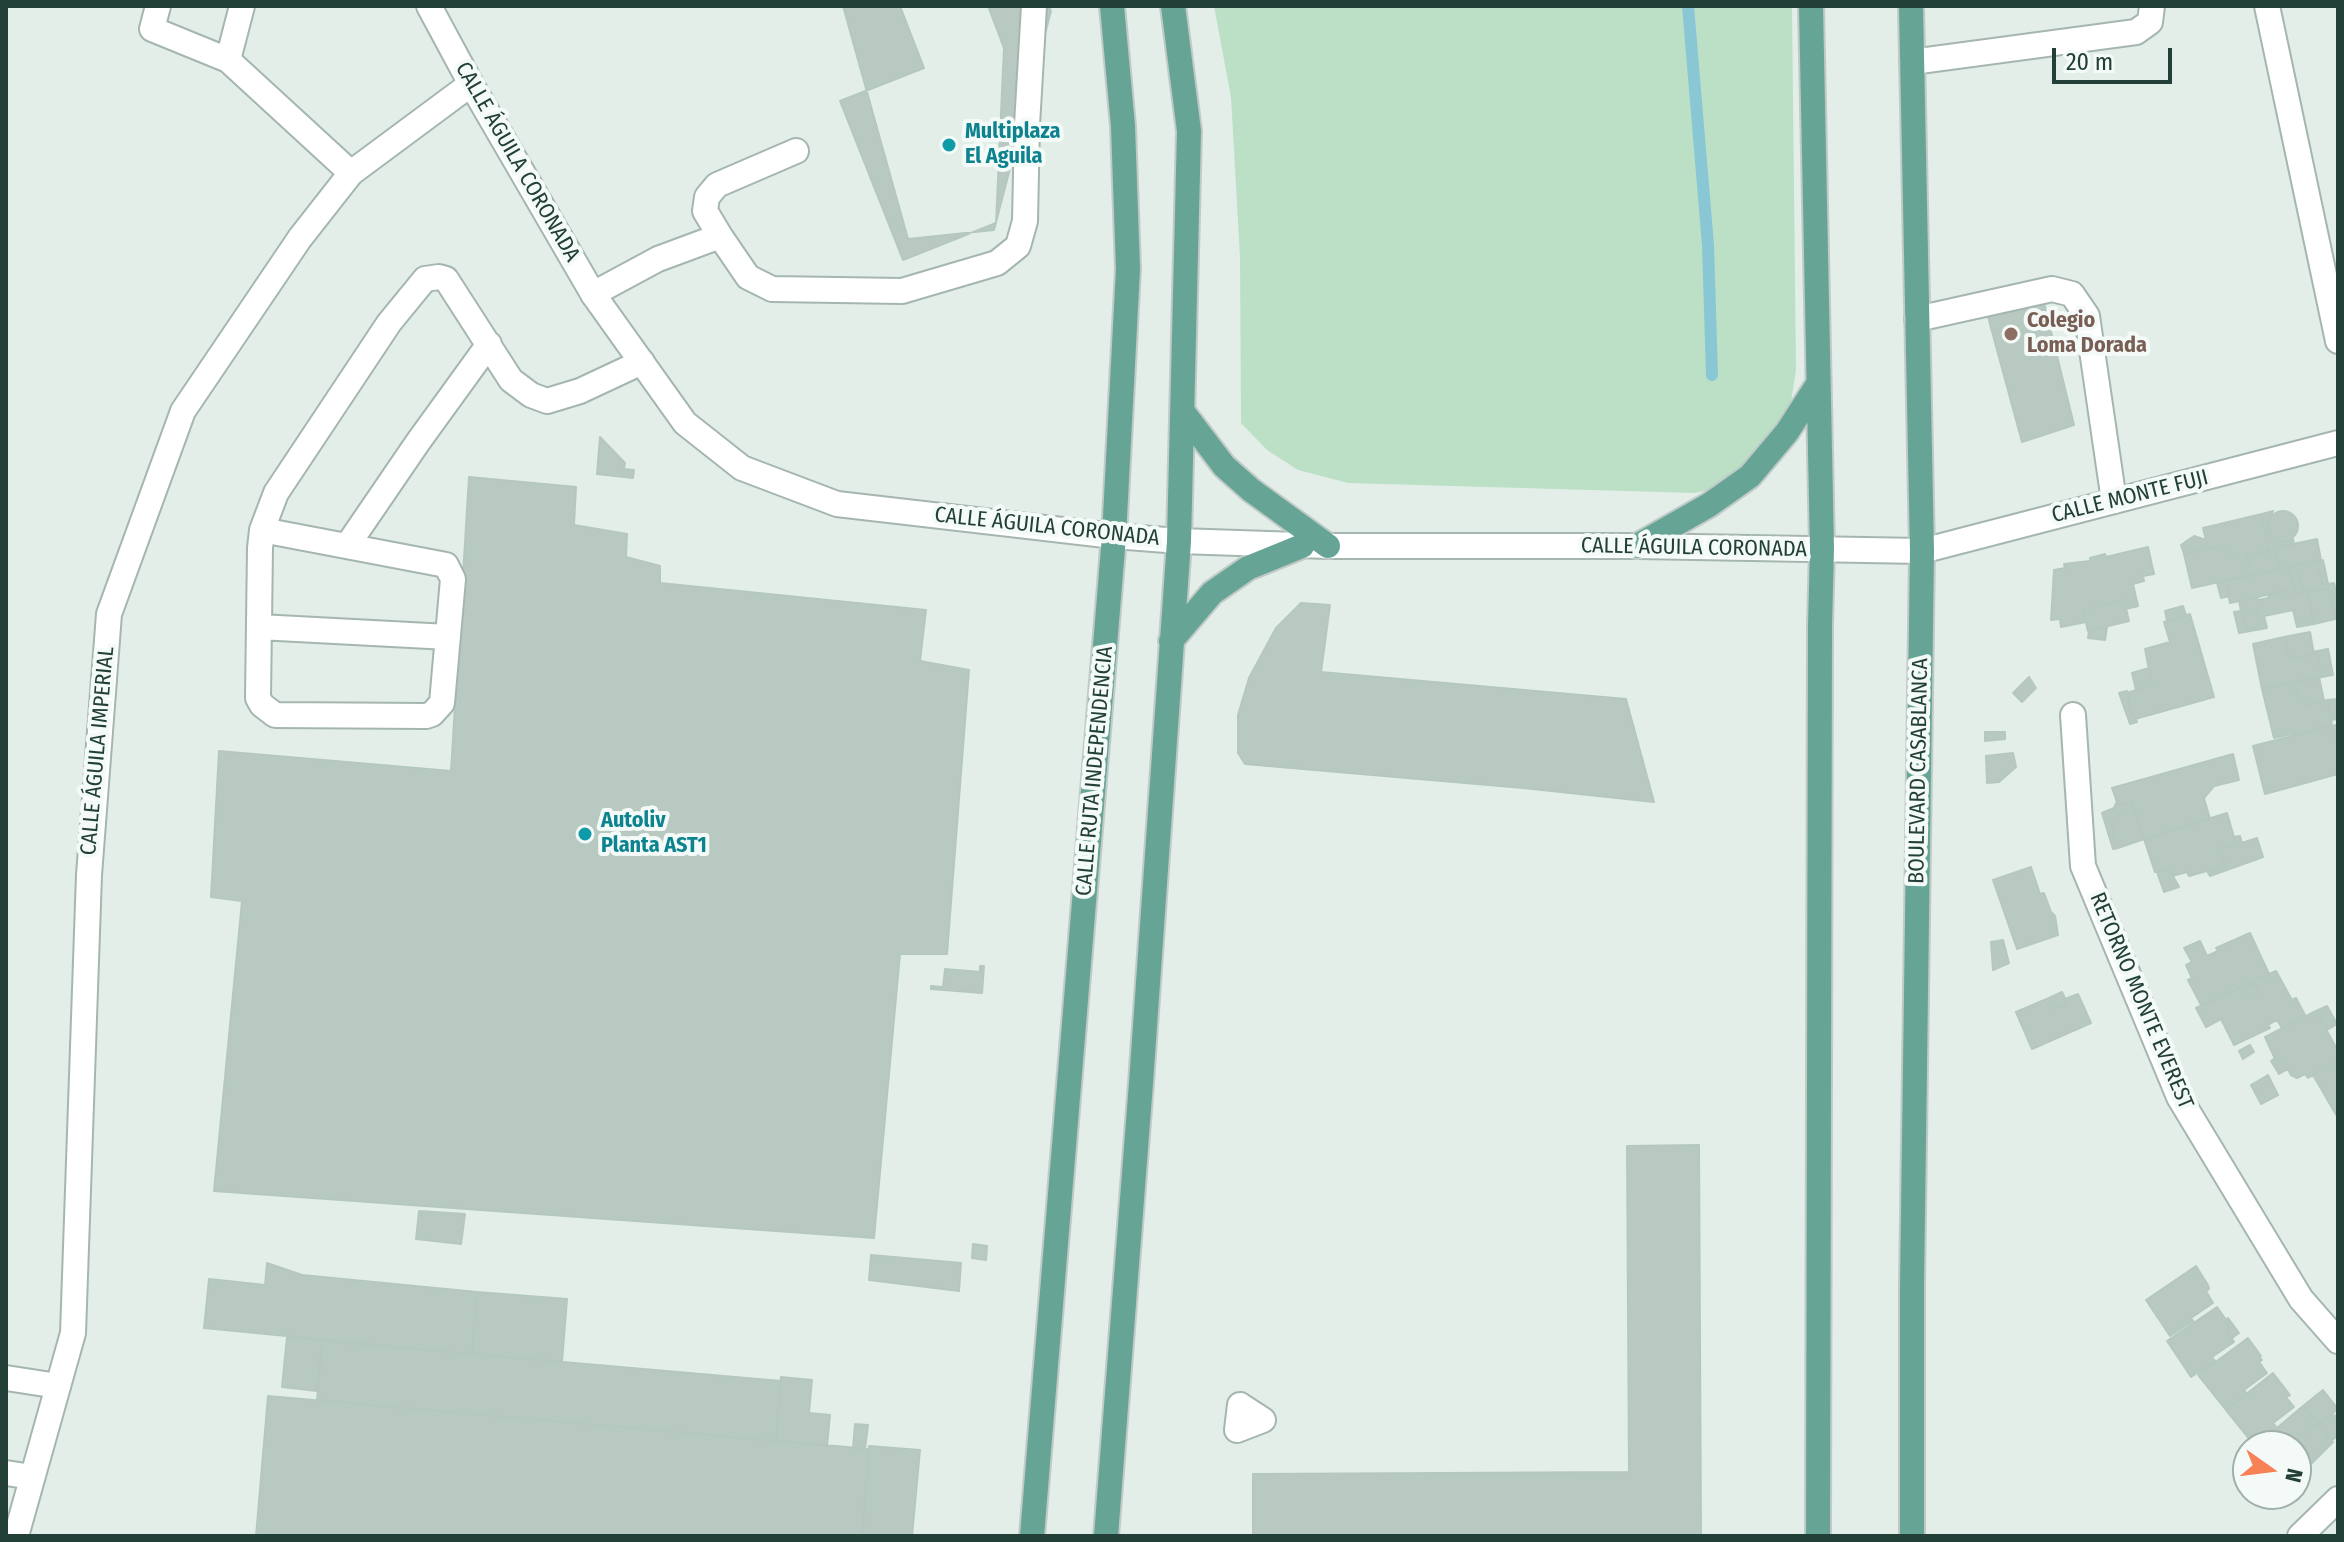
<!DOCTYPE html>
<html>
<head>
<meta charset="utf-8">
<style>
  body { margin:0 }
  #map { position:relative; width:2344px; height:1542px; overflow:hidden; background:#e3eee9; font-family:"Fira Sans Condensed",sans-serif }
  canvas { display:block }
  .frame { position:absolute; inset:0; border:8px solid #224038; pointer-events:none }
  .north { position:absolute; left:2232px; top:1430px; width:80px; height:80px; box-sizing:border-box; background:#f4faf7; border:2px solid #a0b0ab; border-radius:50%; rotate:104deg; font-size:22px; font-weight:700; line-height:32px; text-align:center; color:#224038 }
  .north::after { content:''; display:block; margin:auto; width:28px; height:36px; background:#f88257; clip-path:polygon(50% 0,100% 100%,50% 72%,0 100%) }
  .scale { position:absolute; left:2052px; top:48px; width:120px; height:36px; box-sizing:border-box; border:4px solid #224038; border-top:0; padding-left:10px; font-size:24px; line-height:28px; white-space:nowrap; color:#224038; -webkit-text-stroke:6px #f4faf7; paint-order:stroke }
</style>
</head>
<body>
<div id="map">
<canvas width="2344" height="1542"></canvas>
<div class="frame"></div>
<div class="north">N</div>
<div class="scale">20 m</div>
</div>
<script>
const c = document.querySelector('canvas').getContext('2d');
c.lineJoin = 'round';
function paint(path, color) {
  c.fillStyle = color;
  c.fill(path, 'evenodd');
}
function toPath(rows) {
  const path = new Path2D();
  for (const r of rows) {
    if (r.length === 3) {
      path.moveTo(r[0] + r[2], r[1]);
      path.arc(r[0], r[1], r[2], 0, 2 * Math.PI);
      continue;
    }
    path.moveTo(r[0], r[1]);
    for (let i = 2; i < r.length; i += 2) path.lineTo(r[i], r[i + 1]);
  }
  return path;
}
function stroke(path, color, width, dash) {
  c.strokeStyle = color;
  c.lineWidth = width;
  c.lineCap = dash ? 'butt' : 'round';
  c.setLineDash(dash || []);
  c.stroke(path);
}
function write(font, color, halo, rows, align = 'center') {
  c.font = font + ' "Fira Sans Condensed",sans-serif';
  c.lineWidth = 8;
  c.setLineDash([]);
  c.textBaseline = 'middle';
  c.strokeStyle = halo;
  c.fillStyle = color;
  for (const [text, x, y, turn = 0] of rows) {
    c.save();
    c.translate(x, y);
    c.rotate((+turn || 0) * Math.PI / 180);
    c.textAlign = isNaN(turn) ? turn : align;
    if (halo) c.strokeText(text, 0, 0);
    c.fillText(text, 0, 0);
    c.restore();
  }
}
const green = toPath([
  [1214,6,1792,6,1796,370,1791,402,1772,439,1728,485,1695,493,1348,483,1298,470,1267,450,1241,423,1240,257,1231,97]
]);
const stream = toPath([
  [1688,6,1708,245,1712,375]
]);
const building = toPath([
  [843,6,1049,6,1051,11,994,230,908,239,843,6],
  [900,6,988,6,1004,48,996,223,903,260,840,101,924,68,900,6],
  [2042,295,2074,425,2022,442,1987,313,2042,295],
  [600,437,625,463,624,469,634,470,633,478,597,474,600,437],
  [469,477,576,487,574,525,627,534,626,557,660,566,660,583,926,610,920,661,969,670,947,954,900,954,874,1238,214,1191,242,901,211,897,219,751,451,771,469,477],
  [2283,526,15],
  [2273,511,2268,523,2271,536,2281,542,2293,539,2294,544,2274,548,2269,551,2262,514,2273,511],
  [2262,514,2269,551,2246,556,2246,553,2230,556,2228,547,2215,550,2214,547,2208,548,2203,528,2262,514],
  [2194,536,2206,540,2208,548,2184,554,2181,545,2194,536],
  [2317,539,2321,560,2279,569,2274,548,2317,539],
  [2148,547,2154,574,2143,576,2144,581,2133,584,2138,606,2126,609,2124,600,2083,610,2086,622,2061,627,2060,619,2051,620,2054,570,2065,568,2064,564,2090,561,2090,558,2105,554,2106,557,2148,547],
  [2214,547,2215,550,2228,547,2230,556,2246,553,2251,575,2192,588,2184,554,2214,547],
  [2275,549,2279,569,2251,575,2246,556,2275,549],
  [2323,560,2328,584,2323,585,2317,561,2323,560],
  [2317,561,2324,589,2304,593,2297,565,2317,561],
  [2297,565,2304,593,2296,594,2289,567,2297,565],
  [2289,567,2294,589,2230,603,2226,581,2289,567],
  [2226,581,2229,596,2221,598,2217,583,2226,581],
  [2334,583,2338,600,2338,618,2335,619,2332,595,2330,596,2328,588,2324,589,2323,585,2334,583],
  [2293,585,2295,585,2296,594,2307,592,2314,624,2297,627,2293,610,2264,616,2267,628,2239,633,2234,612,2241,611,2239,601,2257,597,2258,600,2269,598,2268,595,2294,589,2293,585],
  [2257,610,2260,626,2245,629,2242,613,2257,610],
  [2328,588,2330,596,2332,595,2335,619,2314,624,2307,592,2328,588],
  [2124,600,2129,621,2088,631,2083,610,2124,600],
  [1301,603,1330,605,1321,672,1626,699,1654,802,1523,788,1245,764,1238,753,1238,715,1249,678,1276,628,1301,603],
  [2183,606,2186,615,2167,620,2165,611,2183,606],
  [2257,610,2260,626,2245,629,2242,613,2257,610],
  [2190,614,2214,697,2135,719,2134,713,2131,714,2127,693,2152,685,2145,649,2170,642,2164,622,2190,614],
  [2107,627,2105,640,2088,638,2089,631,2107,627],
  [2310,632,2314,654,2296,658,2295,656,2289,657,2284,637,2310,632],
  [2284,637,2289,657,2295,656,2296,658,2317,653,2322,677,2262,689,2253,644,2284,637],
  [2328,649,2333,675,2322,677,2317,653,2313,652,2328,649],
  [2149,668,2152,685,2136,690,2132,673,2149,668],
  [2029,677,2036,688,2022,702,2013,693,2029,677],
  [2319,677,2324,701,2306,705,2305,700,2299,702,2294,682,2319,677],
  [2294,682,2299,702,2305,700,2306,705,2327,700,2332,725,2274,738,2262,689,2294,682],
  [2127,691,2131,714,2134,713,2137,722,2130,724,2119,693,2127,691],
  [2338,699,2338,719,2331,720,2327,700,2338,699],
  [2336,725,2338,774,2265,794,2253,746,2336,725],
  [1985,732,2005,732,2005,739,1985,741,1985,732],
  [2013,753,2016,767,1999,782,1987,783,1986,756,2013,753],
  [2233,754,2239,780,2214,786,2204,798,2210,819,2144,839,2131,801,2118,805,2112,788,2233,754],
  [2117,801,2118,805,2126,803,2128,812,2117,816,2114,808,2117,801],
  [2131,801,2144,839,2118,848,2109,818,2128,812,2126,803,2131,801],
  [2114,808,2117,816,2109,818,2118,848,2113,849,2102,813,2114,808],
  [2227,813,2236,844,2220,848,2225,866,2189,876,2187,872,2172,876,2169,869,2155,872,2144,839,2227,813],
  [2240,836,2242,843,2257,838,2263,857,2210,876,2207,871,2225,866,2220,848,2236,844,2234,837,2240,836],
  [2031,867,2040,894,2044,893,2051,912,2055,916,2058,935,2017,949,1993,880,2031,867],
  [2169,869,2179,887,2164,892,2157,872,2169,869],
  [2250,933,2269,974,2201,1005,2188,980,2192,978,2186,965,2192,962,2184,948,2200,941,2207,956,2218,951,2216,948,2250,933],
  [2003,940,2009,963,1993,970,1991,942,2003,940],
  [980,966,984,966,982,993,931,989,931,986,943,987,945,969,980,972,980,966],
  [2276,971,2292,1000,2296,998,2306,1017,2282,1028,2277,1020,2268,1025,2270,1028,2234,1045,2221,1019,2206,1027,2196,1008,2276,971],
  [2255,983,2260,993,2247,999,2242,990,2255,983],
  [2255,983,2260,993,2247,999,2242,990,2255,983],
  [2062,992,2067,1003,2053,1009,2049,998,2062,992],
  [2078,994,2091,1023,2032,1049,2016,1012,2049,998,2053,1009,2067,1003,2065,999,2078,994],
  [2327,1006,2337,1024,2327,1030,2316,1011,2327,1006],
  [2316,1011,2338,1051,2338,1061,2308,1078,2305,1074,2297,1078,2291,1075,2282,1059,2276,1061,2265,1037,2316,1011],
  [2250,1045,2254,1052,2243,1059,2239,1051,2250,1045],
  [2275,1058,2276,1061,2282,1059,2288,1069,2279,1074,2271,1061,2275,1058],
  [2338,1061,2338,1118,2313,1075,2338,1061],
  [2268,1075,2278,1095,2261,1104,2251,1085,2268,1075],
  [1699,1145,1701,1536,1253,1536,1253,1474,1629,1472,1627,1146,1699,1145],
  [419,1211,465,1214,461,1244,416,1239,419,1211],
  [973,1244,987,1246,986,1260,972,1258,973,1244],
  [871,1255,961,1263,959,1291,869,1280,871,1255],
  [267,1263,302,1275,477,1292,472,1354,204,1328,209,1279,265,1285,267,1263],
  [2196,1266,2208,1285,2209,1289,2206,1291,2213,1303,2191,1318,2193,1321,2170,1336,2146,1300,2196,1266],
  [477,1292,567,1299,562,1362,472,1354,477,1292],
  [2217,1307,2229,1324,2227,1325,2230,1329,2227,1331,2234,1342,2212,1357,2215,1361,2191,1377,2167,1341,2217,1307],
  [2228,1318,2239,1333,2232,1338,2227,1331,2230,1329,2226,1320,2228,1318],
  [287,1337,322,1341,317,1391,282,1387,287,1337],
  [2248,1338,2261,1356,2259,1357,2262,1360,2259,1362,2267,1373,2244,1390,2247,1394,2226,1410,2198,1375,2248,1338],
  [322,1341,781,1381,776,1441,317,1400,322,1341],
  [2273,1373,2290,1395,2286,1397,2294,1407,2273,1423,2277,1428,2255,1446,2226,1410,2273,1373],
  [781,1377,812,1380,809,1413,830,1415,827,1446,776,1441,781,1377],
  [2323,1390,2338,1409,2319,1425,2303,1406,2323,1390],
  [268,1396,870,1449,862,1536,256,1536,268,1396],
  [2303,1406,2317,1422,2290,1444,2277,1428,2303,1406],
  [2331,1415,2338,1416,2338,1436,2332,1440,2319,1425,2331,1415],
  [2317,1422,2333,1442,2296,1479,2296,1446,2255,1446,2277,1428,2290,1444,2317,1422],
  [855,1424,868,1425,865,1449,853,1448,855,1424],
  [869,1446,920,1450,912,1536,862,1536,869,1446]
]);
const service = toPath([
  [158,6,152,29,228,60,351,173],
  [228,60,242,6],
  [1912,62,2136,32,2150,22,2152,6],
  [720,236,705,211,707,197,717,185,796,151],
  [593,294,658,259,720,236,748,277,772,289,902,291,997,263,1018,246,1025,221,1027,125,1034,6],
  [1917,319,2052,289,2072,294,2087,316,2114,501],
  [262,530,446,565,453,579,442,703,432,714,426,716,275,715,262,705,258,698,260,548,262,530,276,493,389,323,425,279,439,277,446,279,511,380,531,395,547,401,580,391,642,362],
  [347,546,418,442,489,344],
  [259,627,448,637],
  [6,1378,58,1386],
  [1240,1405,1263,1420,1237,1430,1240,1405],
  [6,1473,32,1477]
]);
const minor = toPath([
  [2073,715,2083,866,2179,1097,2301,1299,2338,1341],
  [2300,1536,2338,1499]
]);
const tertiary = toPath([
  [429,6,471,84,593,294,685,423,742,468,837,504,1114,536,1179,541,1328,546,1637,546,1922,551,2338,443],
  [2267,6,2338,341],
  [16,1536,73,1333,89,875,109,614,183,411,300,238,351,173,471,84]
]);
const primary = toPath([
  [1811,6,1822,549,1820,626,1818,1536],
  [1911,6,1922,551,1912,1287,1912,1536],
  [1183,412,1224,466,1251,490,1328,546],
  [1637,546,1709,505,1750,476,1787,432,1818,384],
  [1171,641,1212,593,1248,568,1302,546],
  [1032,1536,1114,536,1128,269,1123,126,1112,6],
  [1106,1536,1141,1083,1179,541,1189,131,1173,6]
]);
const markers = [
  [949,145,8,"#0f9aa8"],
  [2011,334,8,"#8d6e63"],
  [585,834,8,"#0f9aa8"]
];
const cultureNames = [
  ["Multiplaza",965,132],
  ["El Aguila",965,157],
  ["Autoliv",601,821],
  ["Planta AST1",601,846]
];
const streetNames = [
  ["CALLE ÁGUILA CORONADA",517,162,60],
  ["CALLE MONTE FUJI",2130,497,-14],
  ["CALLE ÁGUILA CORONADA",1047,527,6],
  ["CALLE ÁGUILA CORONADA",1694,548,1],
  ["CALLE ÁGUILA IMPERIAL",98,751,-85],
  ["CALLE RUTA INDEPENDENCIA",1095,771,-85],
  ["BOULEVARD CASABLANCA",1919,771,-89],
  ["RETORNO MONTE EVEREST",2141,1001,67]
];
const educationNames = [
  ["Colegio",2027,321],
  ["Loma Dorada",2027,346]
];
paint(green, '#bbe0c6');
stroke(stream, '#89c7d5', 12);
paint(building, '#b8c9c2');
stroke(building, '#b5c8c0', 2);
stroke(service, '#a5b6b0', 28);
stroke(minor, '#a5b6b0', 28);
stroke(tertiary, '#a5b6b0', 28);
stroke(primary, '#c1cac7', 28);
stroke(service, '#fff', 24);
stroke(minor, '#fff', 24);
stroke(tertiary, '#fff', 24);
stroke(primary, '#66a596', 24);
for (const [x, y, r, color] of markers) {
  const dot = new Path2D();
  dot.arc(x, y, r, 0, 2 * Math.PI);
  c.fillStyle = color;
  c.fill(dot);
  stroke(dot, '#f4faf7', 3);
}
write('bold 22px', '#0d838f', '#f4faf7', cultureNames, 'left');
write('22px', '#224038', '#f4faf7', streetNames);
write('bold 22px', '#785e54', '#f4faf7', educationNames, 'left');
</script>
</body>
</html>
